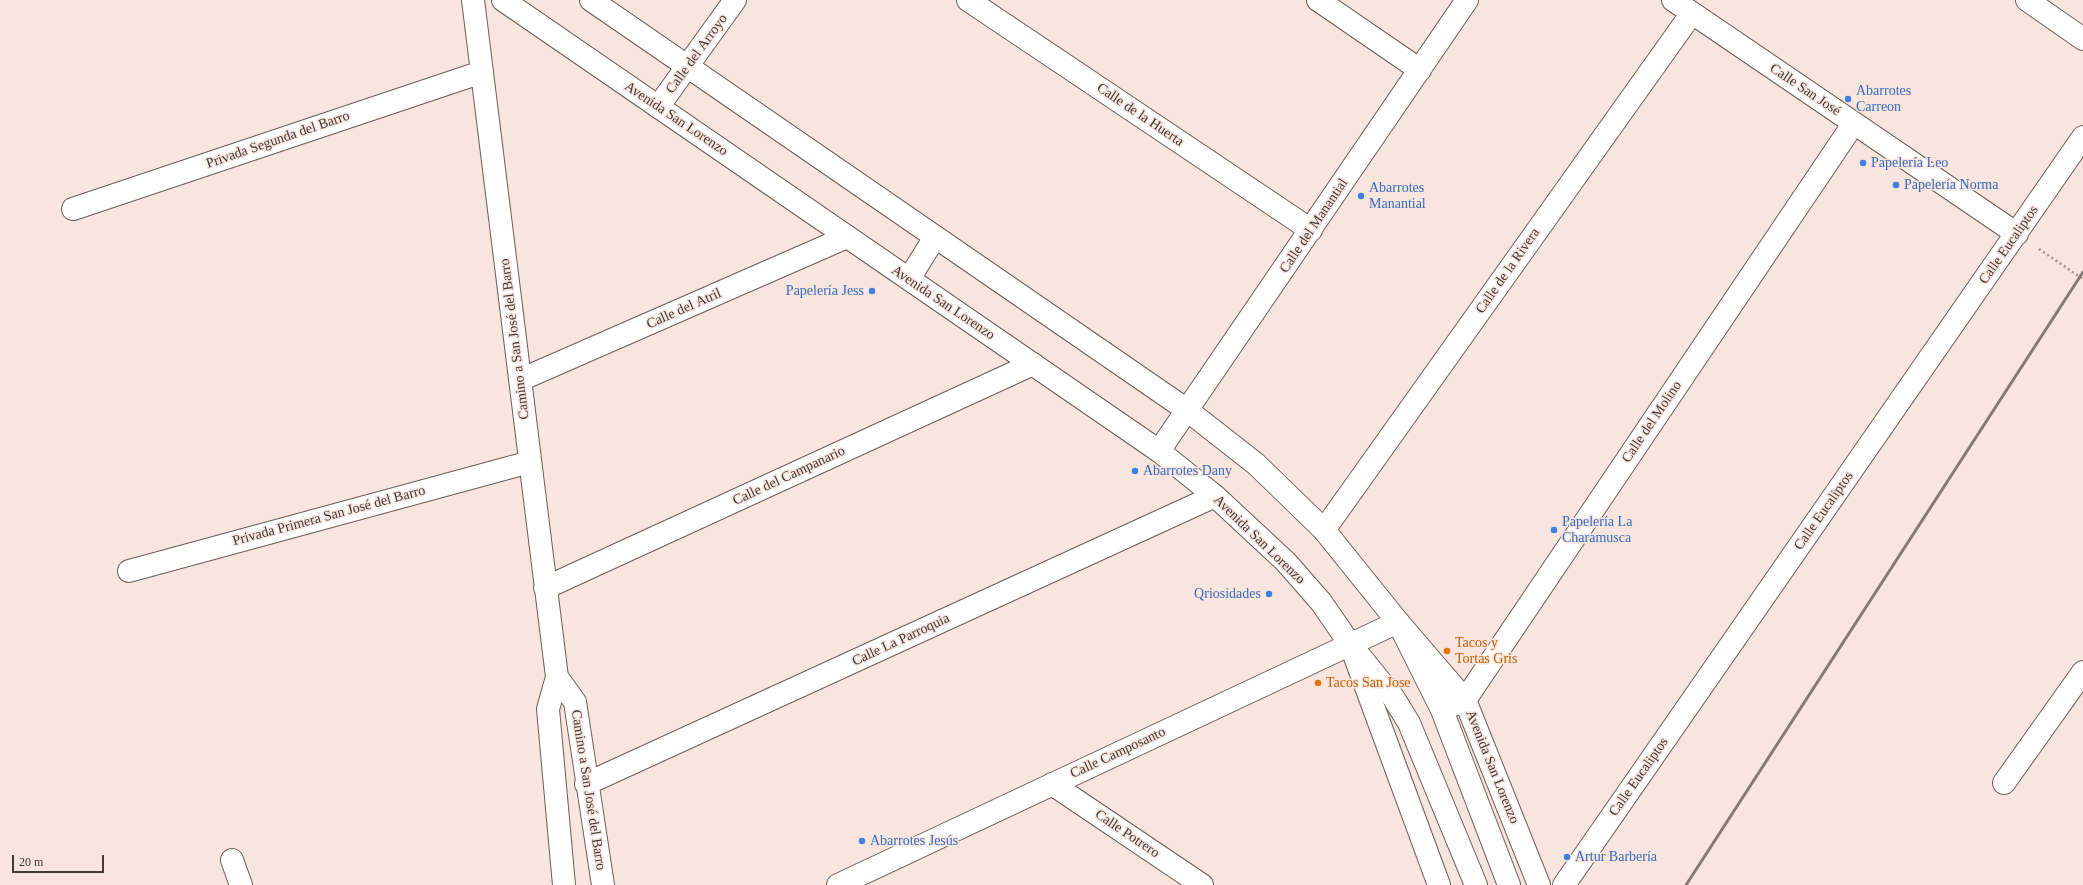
<!DOCTYPE html>
<html>
<head>
<meta charset="utf-8">
<style>
  body { margin:0 }
  #map { position:relative; width:2083px; height:885px; overflow:hidden; background:#f8e5de; font-family:"Times New Roman",serif }
  canvas { display:block }
  .scale { position:absolute; left:12px; top:855px; width:92px; height:18px; box-sizing:border-box; border:2px solid #403936; border-top:0; padding-left:5px; font-size:12px; line-height:14px; white-space:nowrap; color:#403936; -webkit-text-stroke:3px #f8e5de; paint-order:stroke }
</style>
</head>
<body>
<div id="map">
<canvas width="2083" height="885"></canvas>
<div class="scale">20 m</div>
</div>
<script>
const c = document.querySelector('canvas').getContext('2d');
c.lineJoin = 'round';
function toPath(rows) {
  const path = new Path2D();
  for (const r of rows) {
    path.moveTo(r[0], r[1]);
    for (let i = 2; i < r.length; i += 2) path.lineTo(r[i], r[i + 1]);
  }
  return path;
}
function stroke(path, color, width, dash) {
  c.strokeStyle = color;
  c.lineWidth = width;
  c.lineCap = dash ? 'butt' : 'round';
  c.setLineDash(dash || []);
  c.stroke(path);
}
function write(font, color, halo, rows, align = 'center') {
  c.font = font + ' "Times New Roman",serif';
  c.lineWidth = 3;
  c.setLineDash([]);
  c.textBaseline = 'middle';
  c.strokeStyle = halo;
  c.fillStyle = color;
  for (const [text, x, y, turn = 0] of rows) {
    c.save();
    c.translate(x, y);
    c.rotate((+turn || 0) * Math.PI / 180);
    c.textAlign = isNaN(turn) ? turn : align;
    if (halo) c.strokeText(text, 0, 0);
    c.fillText(text, 0, 0);
    c.restore();
  }
}
const path = toPath([
  [2039,249,2083,279]
]);
const minor = toPath([
  [473,0,557,677,548,709,564,885],
  [968,0,1311,230],
  [1318,0,1420,70],
  [1673,0,2017,234],
  [2027,0,2083,39],
  [658,107,735,0],
  [73,209,482,72],
  [520,380,847,237],
  [1159,451,1467,0],
  [1324,530,1692,13],
  [129,571,530,462],
  [545,588,1033,364],
  [1352,649,1439,885],
  [557,677,575,702,603,885],
  [1453,705,1465,700,1854,123],
  [2004,783,2083,672],
  [586,784,1215,496],
  [1052,784,1202,885],
  [232,860,241,885],
  [838,885,1398,622,1465,700,1539,885],
  [1564,885,2083,137]
]);
const tertiary = toPath([
  [503,0,1159,451,1215,496,1286,562,1321,602,1350,644,1393,697,1409,723,1476,885],
  [591,0,1187,410,1256,464,1324,530,1398,622,1442,710,1509,885],
  [909,279,935,237]
]);
const rail = toPath([
  [1686,885,2083,272]
]);
const markers = [
  [1848,99,4,"#3f7fe0"],
  [1863,163,4,"#3f7fe0"],
  [1896,185,4,"#3f7fe0"],
  [1361,196,4,"#3f7fe0"],
  [872,291,4,"#3f7fe0"],
  [1135,471,4,"#3f7fe0"],
  [1554,530,4,"#3f7fe0"],
  [1269,594,4,"#3f7fe0"],
  [1447,651,4,"#e8710a"],
  [1318,683,4,"#e8710a"],
  [862,841,4,"#3f7fe0"],
  [1567,857,4,"#3f7fe0"]
];
const streetNames = [
  ["Calle del Arroyo",697,54,-54],
  ["Calle San José",1805,90,34],
  ["Calle de la Huerta",1140,115,34],
  ["Avenida San Lorenzo",676,119,34],
  ["Privada Segunda del Barro",278,140,-19],
  ["Calle del Manantial",1314,226,-56],
  ["Calle Eucaliptos",2009,245,-55],
  ["Calle de la Rivera",1508,271,-55],
  ["Avenida San Lorenzo",943,303,34],
  ["Calle del Atril",684,309,-24],
  ["Camino a San José del Barro",515,339,-97],
  ["Calle del Molino",1652,422,-56],
  ["Calle del Campanario",789,476,-25],
  ["Calle Eucaliptos",1824,511,-55],
  ["Privada Primera San José del Barro",329,516,-15],
  ["Avenida San Lorenzo",1259,540,44],
  ["Calle La Parroquia",901,640,-25],
  ["Calle Camposanto",1118,753,-25],
  ["Avenida San Lorenzo",1492,767,68],
  ["Calle Eucaliptos",1639,777,-55],
  ["Camino a San José del Barro",588,790,81],
  ["Calle Potrero",1127,834,34]
];
const shopNames = [
  ["Abarrotes",1856,91],
  ["Carreon",1856,107],
  ["Papelería Leo",1871,163],
  ["Papelería Norma",1904,185],
  ["Abarrotes",1369,188],
  ["Manantial",1369,204],
  ["Papelería Jess",864,291,"right"],
  ["Abarrotes Dany",1143,471],
  ["Papelería La",1562,522],
  ["Charamusca",1562,538],
  ["Qriosidades",1261,594,"right"],
  ["Abarrotes Jesús",870,841],
  ["Artur Barbería",1575,857]
];
const foodNames = [
  ["Tacos y",1455,643],
  ["Tortas Gris",1455,659],
  ["Tacos San Jose",1326,683]
];
stroke(minor, '#6c5d56', 24);
stroke(tertiary, '#6c5d56', 24);
stroke(path, '#a0928d', 2.5, [2, 3]);
stroke(minor, '#fff', 22);
stroke(tertiary, '#fff', 22);
stroke(rail, '#867a76', 3);
for (const [x, y, r, color] of markers) {
  const dot = new Path2D();
  dot.arc(x, y, r, 0, 2 * Math.PI);
  c.fillStyle = color;
  c.fill(dot);
  stroke(dot, '#f8e5de', 1.5);
}
write('14px', '#403936', '#f8e5de', streetNames);
write('14px', '#366cbe', '#f8e5de', shopNames, 'left');
write('14px', '#c56008', '#f8e5de', foodNames, 'left');
</script>
</body>
</html>
